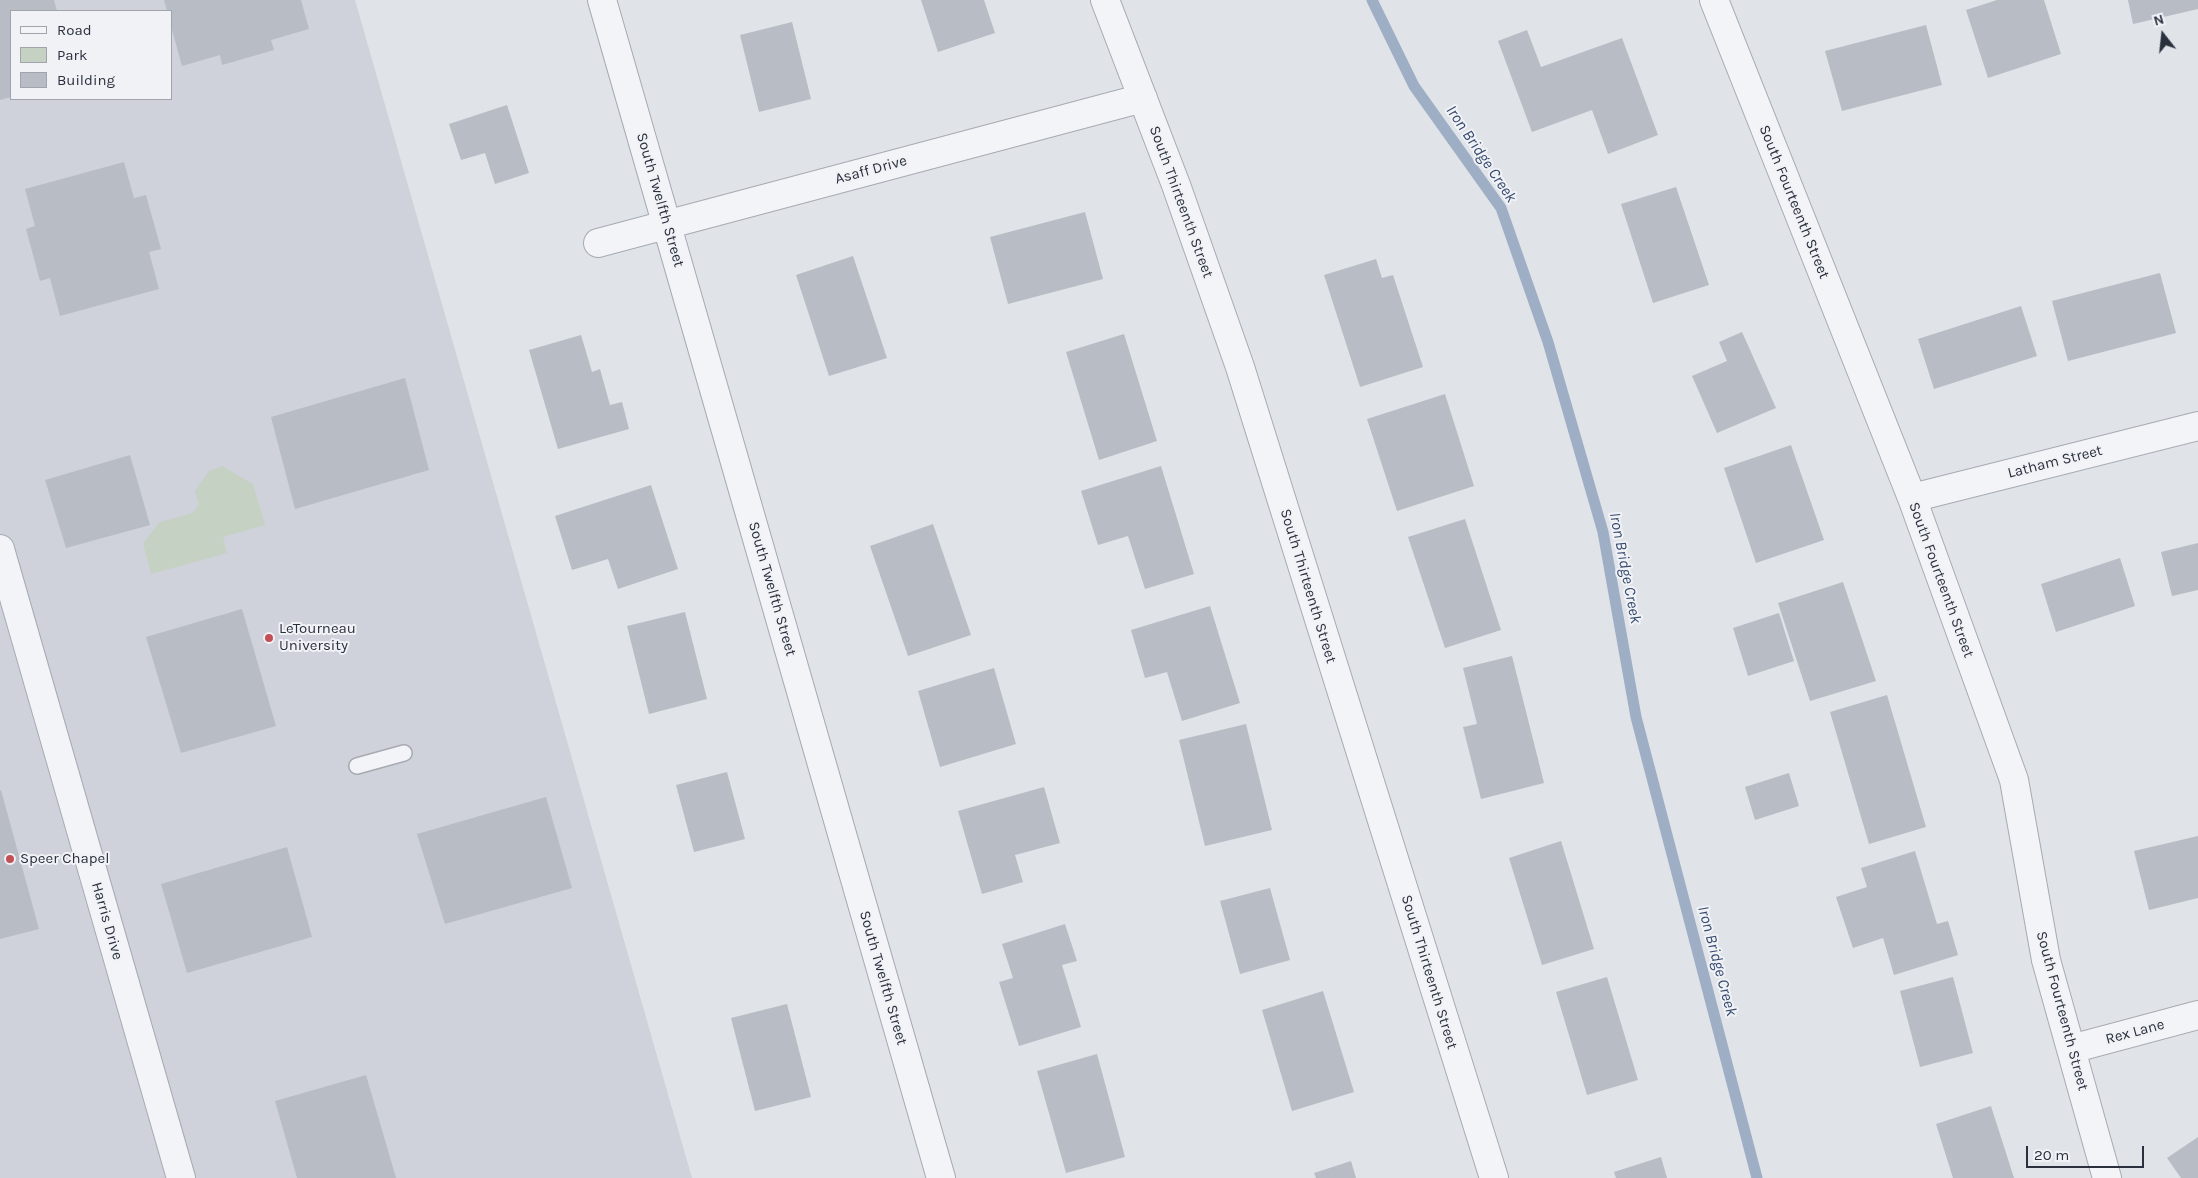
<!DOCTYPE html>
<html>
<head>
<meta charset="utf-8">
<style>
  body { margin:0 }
  #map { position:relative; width:2198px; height:1178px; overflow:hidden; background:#e0e3e8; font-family:Karla,sans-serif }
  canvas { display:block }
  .legend { position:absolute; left:10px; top:10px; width:162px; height:90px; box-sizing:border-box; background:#f0f2f6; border:1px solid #a1a4ac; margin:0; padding:6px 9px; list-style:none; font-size:15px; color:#2a303e }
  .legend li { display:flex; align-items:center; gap:10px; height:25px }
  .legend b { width:25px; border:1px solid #a1a4ac }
  .north { position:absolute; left:2138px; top:10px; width:50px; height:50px; -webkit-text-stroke:4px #f0f2f6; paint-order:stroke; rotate:344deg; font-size:14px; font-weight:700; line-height:20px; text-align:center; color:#2a303e }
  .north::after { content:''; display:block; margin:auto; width:18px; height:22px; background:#2a303e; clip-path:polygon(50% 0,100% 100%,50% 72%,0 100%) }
  .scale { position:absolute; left:2026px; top:1146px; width:118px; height:22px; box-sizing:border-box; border:2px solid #2a303e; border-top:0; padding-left:6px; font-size:15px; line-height:18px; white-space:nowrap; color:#2a303e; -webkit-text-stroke:4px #f0f2f6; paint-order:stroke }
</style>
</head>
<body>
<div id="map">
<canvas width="2198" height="1178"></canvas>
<ul class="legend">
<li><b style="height:6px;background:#f3f4f7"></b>Road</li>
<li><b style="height:14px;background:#c5d1c2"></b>Park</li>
<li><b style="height:14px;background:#b8bcc4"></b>Building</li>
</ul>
<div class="north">N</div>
<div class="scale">20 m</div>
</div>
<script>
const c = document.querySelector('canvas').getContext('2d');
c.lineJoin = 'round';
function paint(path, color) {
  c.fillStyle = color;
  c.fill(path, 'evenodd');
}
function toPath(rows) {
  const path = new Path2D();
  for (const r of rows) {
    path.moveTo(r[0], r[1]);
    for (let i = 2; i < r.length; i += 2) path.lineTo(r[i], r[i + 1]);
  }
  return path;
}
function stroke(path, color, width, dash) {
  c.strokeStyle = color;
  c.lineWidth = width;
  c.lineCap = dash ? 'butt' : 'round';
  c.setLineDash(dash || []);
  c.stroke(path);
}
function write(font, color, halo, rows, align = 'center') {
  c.font = font + ' Karla,sans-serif';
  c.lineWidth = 4;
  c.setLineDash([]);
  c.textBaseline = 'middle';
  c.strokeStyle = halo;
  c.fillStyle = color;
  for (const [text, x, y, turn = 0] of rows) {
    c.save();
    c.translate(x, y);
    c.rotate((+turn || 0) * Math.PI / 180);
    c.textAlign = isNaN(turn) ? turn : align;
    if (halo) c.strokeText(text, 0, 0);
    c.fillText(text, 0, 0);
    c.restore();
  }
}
const built = toPath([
  [0,0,355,0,692,1178,0,1178],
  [11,11,171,11,171,99,11,99]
]);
const green = toPath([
  [222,466,253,484,265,525,223,537,227,553,151,574,143,543,160,522,193,513,199,505,195,491,209,471]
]);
const stream = toPath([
  [1372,0,1414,86,1501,208,1548,342,1603,532,1636,717,1757,1178]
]);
const building = toPath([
  [0,0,54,0,57,11,11,11,11,97,0,100],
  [164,0,301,0,309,29,271,40,274,50,222,65,220,55,182,66,171,26,171,11,167,11],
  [921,0,984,0,995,33,938,52],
  [1997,0,2044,0,2061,54,1988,78,1966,10],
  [2128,0,2198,0,2198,9,2133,24],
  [792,22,811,99,759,112,740,35],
  [1926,25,1942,85,1842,111,1825,51],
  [1527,30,1541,67,1622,38,1658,135,1608,154,1592,110,1532,132,1498,41],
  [507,105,529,173,495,184,485,153,461,160,449,124],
  [124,162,134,198,146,195,161,249,149,252,159,289,60,316,50,278,40,281,26,229,35,226,25,189],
  [1676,187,1709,285,1653,303,1621,204],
  [1085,212,1103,279,1008,304,990,237],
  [853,256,887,358,829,376,796,275],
  [1376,259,1382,278,1393,275,1423,367,1360,387,1324,275],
  [2160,273,2176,333,2068,361,2052,301],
  [2021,306,2037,356,1934,389,1918,339],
  [1742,332,1776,408,1717,433,1692,376,1727,361,1719,342],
  [1124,334,1157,441,1099,460,1066,352],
  [581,335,592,372,600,369,610,405,622,402,629,429,558,449,529,350],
  [405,378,429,470,295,509,271,417],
  [1445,394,1474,486,1397,511,1367,419],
  [1791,445,1824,540,1756,563,1724,468],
  [130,455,150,525,66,548,45,480],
  [1161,466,1194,574,1145,589,1128,536,1098,545,1081,491],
  [651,485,678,569,618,589,608,559,572,570,555,516],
  [1465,519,1501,630,1445,648,1408,537],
  [933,524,971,635,908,656,870,546],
  [2198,543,2198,590,2172,596,2161,552],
  [2120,558,2135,606,2056,632,2041,584],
  [1843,582,1876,681,1810,701,1778,603],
  [1210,606,1240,703,1182,721,1167,672,1145,678,1131,630],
  [242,609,276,726,181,753,146,637],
  [685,612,707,699,649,714,627,626],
  [1779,613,1794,661,1748,676,1733,628],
  [1512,656,1544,783,1481,799,1463,727,1477,724,1463,668],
  [994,668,1016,744,940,767,918,691],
  [1887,695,1926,827,1869,844,1830,712],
  [1246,724,1272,830,1205,846,1179,740],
  [727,772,745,839,694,852,676,785],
  [1789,773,1799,806,1755,820,1745,787],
  [1044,787,1060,843,1015,855,1023,882,982,894,958,811],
  [1,790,39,929,0,939,0,791],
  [546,797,572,888,445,924,417,834],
  [2198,836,2198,898,2149,910,2134,851],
  [1561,841,1594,949,1542,965,1509,858],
  [287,847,312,937,187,973,161,884],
  [1915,851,1937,924,1948,921,1958,955,1894,975,1883,938,1853,948,1836,897,1867,887,1861,868],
  [1270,888,1290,960,1240,974,1220,901],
  [1065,924,1077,961,1062,965,1081,1027,1019,1046,999,982,1013,978,1002,944],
  [1607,977,1638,1080,1587,1095,1556,992],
  [1953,977,1973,1053,1920,1067,1900,991],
  [1323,991,1354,1092,1292,1111,1262,1010],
  [787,1004,811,1097,755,1111,731,1018],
  [1097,1054,1125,1157,1066,1173,1037,1071],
  [366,1075,396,1178,297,1178,275,1101],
  [1991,1106,2014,1178,1953,1178,1936,1124],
  [2198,1137,2198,1178,2181,1178,2167,1158],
  [1661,1157,1667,1178,1616,1178,1614,1172],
  [1351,1161,1356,1178,1316,1178,1314,1173]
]);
const service = toPath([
  [357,766,404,753]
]);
const minor = toPath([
  [602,0,941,1178],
  [1105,0,1176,185,1240,367,1494,1178],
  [1714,0,1912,498,2014,780,2046,960,2107,1178],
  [598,243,1143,98],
  [1912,498,2198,426],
  [0,549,181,1178],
  [2071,1049,2198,1015]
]);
const markers = [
  [269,638,5,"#c34f57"],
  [10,859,5,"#c34f57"]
];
const streetNames = [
  ["Asaff Drive",871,170,-15],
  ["South Twelfth Street",660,200,74],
  ["South Thirteenth Street",1181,202,70],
  ["South Fourteenth Street",1794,202,68],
  ["Latham Street",2055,462,-14],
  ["South Fourteenth Street",1941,580,70],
  ["South Thirteenth Street",1308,586,73],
  ["South Twelfth Street",772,589,74],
  ["Harris Drive",107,921,74],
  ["South Thirteenth Street",1429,972,73],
  ["South Twelfth Street",883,978,74],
  ["South Fourteenth Street",2062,1011,75],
  ["Rex Lane",2135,1032,-15]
];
const poiNames = [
  ["LeTourneau",279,629],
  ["University",279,646],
  ["Speer Chapel",20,859]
];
const waterNames = [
  ["Iron Bridge Creek",1481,154,56],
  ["Iron Bridge Creek",1625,568,79],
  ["Iron Bridge Creek",1717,961,75]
];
paint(built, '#cfd2da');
paint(green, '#c5d1c2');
stroke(stream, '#9eaec5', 11);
paint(building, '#b8bcc4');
stroke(service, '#a6aab2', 18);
stroke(minor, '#a6aab2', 30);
stroke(service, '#f3f4f7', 15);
stroke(minor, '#f3f4f7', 28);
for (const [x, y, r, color] of markers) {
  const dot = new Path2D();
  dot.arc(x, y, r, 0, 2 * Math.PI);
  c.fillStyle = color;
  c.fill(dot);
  stroke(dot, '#f0f2f6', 2);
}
write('15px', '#2a303e', '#f0f2f6', streetNames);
write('15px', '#2a303e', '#f0f2f6', poiNames, 'left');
write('italic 16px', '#374b6f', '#f0f2f6', waterNames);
</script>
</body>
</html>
